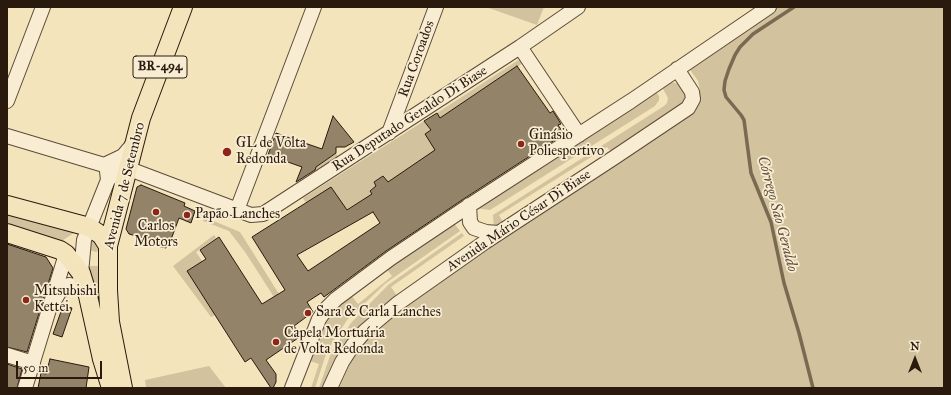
<!DOCTYPE html>
<html>
<head>
<meta charset="utf-8">
<style>
  body { margin:0 }
  #map { position:relative; width:951px; height:395px; overflow:hidden; background:#f4e4bb; font-family:"IM FELL Great Primer",serif }
  canvas { display:block }
  .frame { position:absolute; inset:0; border:8px solid #2a1a0e; pointer-events:none }
  .north { position:absolute; left:895px; top:339px; width:40px; height:40px; -webkit-text-stroke:3px #f8edd3; paint-order:stroke; rotate:0deg; font-size:11px; font-weight:700; line-height:16px; text-align:center; color:#2a1a0e }
  .north::after { content:''; display:block; margin:auto; width:14px; height:18px; background:#2a1a0e; clip-path:polygon(50% 0,100% 100%,50% 72%,0 100%) }
  .scale { position:absolute; left:16px; top:361px; width:86px; height:18px; box-sizing:border-box; border:2px solid #2a1a0e; border-top:0; padding-left:5px; font-size:12px; line-height:14px; white-space:nowrap; color:#2a1a0e; -webkit-text-stroke:3px #f8edd3; paint-order:stroke }
</style>
</head>
<body>
<div id="map">
<canvas width="951" height="395"></canvas>
<div class="frame"></div>
<div class="north">N</div>
<div class="scale">50 m</div>
</div>
<script>
const c = document.querySelector('canvas').getContext('2d');
c.lineJoin = 'round';
function paint(path, color) {
  c.fillStyle = color;
  c.fill(path, 'evenodd');
}
function toPath(rows) {
  const path = new Path2D();
  for (const r of rows) {
    path.moveTo(r[0], r[1]);
    for (let i = 2; i < r.length; i += 2) path.lineTo(r[i], r[i + 1]);
  }
  return path;
}
function stroke(path, color, width, dash) {
  c.strokeStyle = color;
  c.lineWidth = width;
  c.lineCap = dash ? 'butt' : 'round';
  c.setLineDash(dash || []);
  c.stroke(path);
}
function write(font, color, halo, rows, align = 'center') {
  c.font = font + ' "IM FELL Great Primer",serif';
  c.lineWidth = 3.5;
  c.setLineDash([]);
  c.textBaseline = 'middle';
  c.strokeStyle = halo;
  c.fillStyle = color;
  for (const [text, x, y, turn = 0] of rows) {
    c.save();
    c.translate(x, y);
    c.rotate((+turn || 0) * Math.PI / 180);
    c.textAlign = isNaN(turn) ? turn : align;
    if (halo) c.strokeText(text, 0, 0);
    c.fillText(text, 0, 0);
    c.restore();
  }
}
const green = toPath([
  [486,7,544,7,537,25],
  [778,7,944,7,944,388,339,388,352,359,364,342,377,329,423,292,696,108,700,99,700,90,698,81,688,67],
  [520,59,523,63,440,118,437,113],
  [671,82,680,84,687,92,686,103,613,154,607,147,499,215,504,224,494,228,493,215,664,106,667,103,668,98,662,87],
  [656,92,659,96,659,100,655,106,490,210,475,208],
  [424,121,431,130,425,134,429,140,441,147,388,183,383,176,374,182,378,189,374,188,370,190,372,194,347,210,331,187,306,203,303,198],
  [336,153,339,158,312,176,316,167],
  [7,206,77,231,57,244,7,229],
  [204,217,240,232,279,294,274,297,245,252,229,231,203,221],
  [453,222,460,231,386,283,347,320,327,351,315,388,311,388,319,364,307,360,325,318,351,295,358,304,392,276,385,267],
  [462,233,464,236,391,287,398,297,326,388,319,388,331,353,351,323,388,285],
  [214,235,216,238,196,252,202,261,215,315,211,317,173,266],
  [94,238,100,250,96,252,89,250,88,241],
  [85,266,100,266,109,341],
  [209,366,226,388,146,388,145,380]
]);
const stream = toPath([
  [794,7,753,34,740,47,735,55,729,69,725,81,724,90,726,97,741,115,744,120,751,173,771,222,784,283,799,333,813,388]
]);
const building = toPath([
  [517,66,550,113,553,111,561,124,558,125,564,134,465,198,386,251,324,297,321,293,307,302,313,312,294,326,301,336,266,360,276,374,276,382,273,388,271,388,251,358,245,362,187,271,206,259,200,250,219,237,262,304,285,290,252,237,331,187,347,210,372,194,370,191,376,186,374,182,383,176,388,182,435,150,425,134,431,130,424,121,437,113,440,118,517,66],
  [373,212,380,223,308,271,297,255,373,212],
  [333,116,354,142,345,147,336,147,336,153,316,167,315,170,296,182,302,167,268,155,276,133,322,149,333,116],
  [141,185,185,203,184,206,195,211,191,223,179,218,169,245,167,245,166,248,158,246,159,242,129,234,126,229,137,187,141,185],
  [7,244,46,257,53,268,27,352,7,347,7,244],
  [63,306,72,308,62,337,53,334,63,306],
  [50,359,89,367,86,388,38,388,41,373,46,374,50,359],
  [7,364,22,369,17,388,7,388,7,364]
]);
const minor = toPath([
  [520,47,579,135],
  [7,101,43,7],
  [389,133,436,7],
  [7,136,104,165,123,156,134,143],
  [108,180,113,175,122,171,132,170,251,215,263,214,520,47,578,7],
  [469,205,470,222,474,228,486,232,498,233],
  [237,210,314,7],
  [81,273,84,240,108,180,107,171],
  [54,301,60,291,69,285,80,287,88,296],
  [7,355,33,363],
  [25,388,66,254],
  [292,388,319,319,326,309,336,299,391,258,464,209,631,101,769,7],
  [330,388,342,362,353,345,365,331,397,304,485,242,615,157,688,108,693,99,692,92,677,69]
]);
const major = toPath([
  [7,205,89,227,101,235,108,246],
  [7,233,60,250,66,254,81,273,88,296,102,359,111,388],
  [123,388,110,322,108,290,108,246,141,118,183,7]
]);
const markers = [
  [521,144,4,"#8f2418"],
  [227,152,5,"#8f2418"],
  [156,212,4,"#8f2418"],
  [187,215,4,"#8f2418"],
  [26,300,4,"#8f2418"],
  [308,313,4,"#8f2418"],
  [276,342,4,"#8f2418"]
];
const shields = [
  [160,67,54]
];
const shieldNames = [
  ["BR-494",160,67]
];
const streetNames = [
  ["Rua Coroados",417,59,-70],
  ["Rua Deputado Geraldo Di Biase",410,119,-33],
  ["Avenida 7 de Setembro",125,186,-76],
  ["Avenida Mário César Di Biase",519,221,-34]
];
const poiNames = [
  ["Ginásio",529,136],
  ["Poliesportivo",529,152],
  ["GL de Volta",236,144],
  ["Redonda",236,160],
  ["Papão Lanches",195,215],
  ["Carlos",156,227,"center"],
  ["Motors",156,243,"center"],
  ["Mitsubishi",34,292],
  ["Kettei",34,308],
  ["Sara & Carla Lanches",316,313],
  ["Capela Mortuária",284,334],
  ["de Volta Redonda",284,350]
];
const waterNames = [
  ["Córrego São Geraldo",777,214,75]
];
paint(green, '#d2c29e');
stroke(stream, '#7a6a52', 3.5);
paint(building, '#938368');
stroke(building, '#2a1a0e', 1);
stroke(minor, '#5c4c39', 16);
stroke(major, '#2a1a0e', 20);
stroke(minor, '#f8edd3', 14);
stroke(major, '#f4e4bb', 18);
for (const [x, y, r, color] of markers) {
  const dot = new Path2D();
  dot.arc(x, y, r, 0, 2 * Math.PI);
  c.fillStyle = color;
  c.fill(dot);
  stroke(dot, '#f8edd3', 1.5);
}
for (const [x, y, w] of shields) {
  const box = new Path2D();
  box.roundRect(x - w / 2, y - 11, w, 22, 3);
  c.fillStyle = '#f8edd3';
  c.fill(box);
  stroke(box, '#2a1a0e', 1);
}
write('bold 13px', '#2a1a0e', null, shieldNames);
write('14px', '#2a1a0e', '#f8edd3', streetNames);
write('14px', '#2a1a0e', '#f8edd3', poiNames, 'left');
write('italic 15px', '#5f4f3c', '#f8edd3', waterNames);
</script>
</body>
</html>
